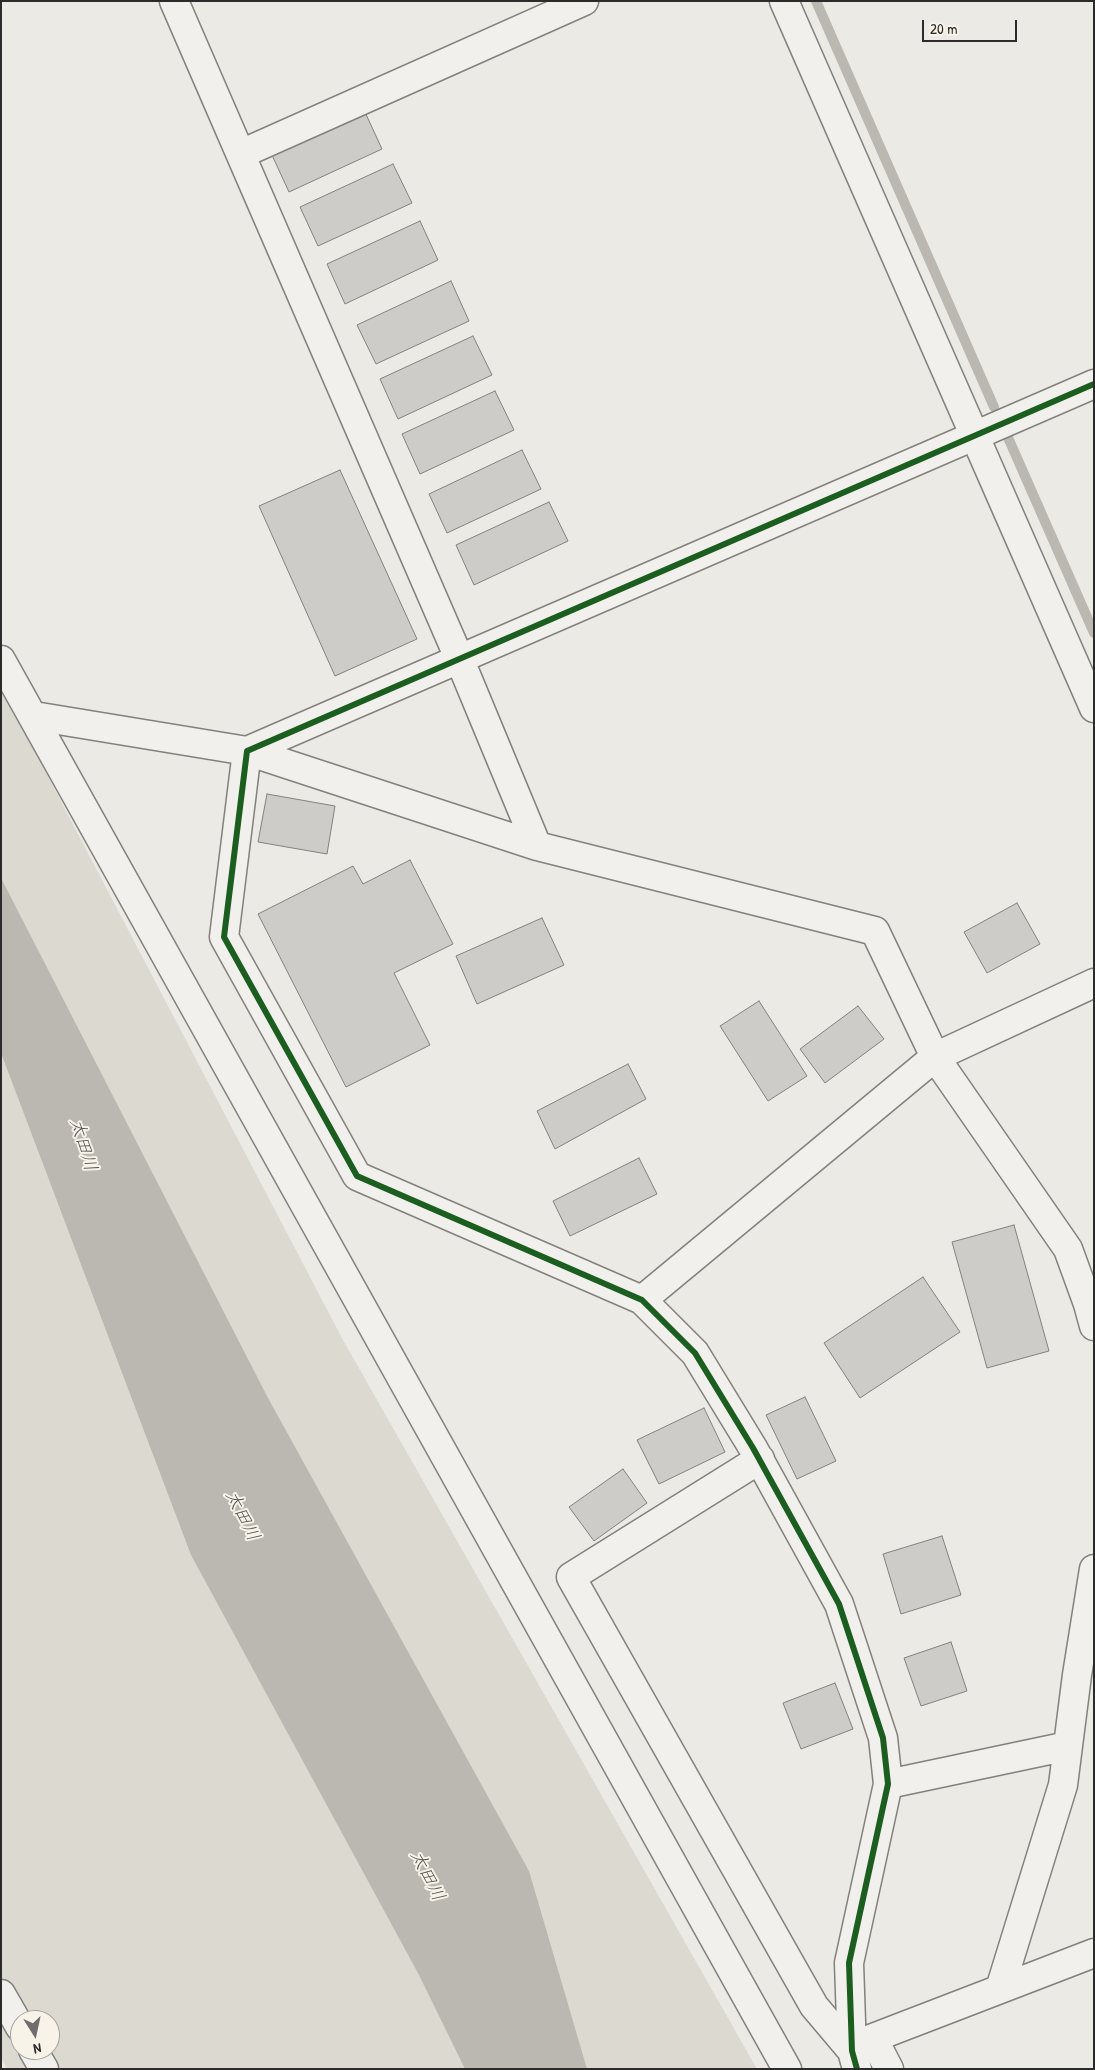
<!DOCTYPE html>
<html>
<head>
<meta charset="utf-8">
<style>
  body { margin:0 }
  #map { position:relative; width:1095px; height:2070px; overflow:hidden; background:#eceae4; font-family:"Patrick Hand",sans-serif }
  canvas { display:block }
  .frame { position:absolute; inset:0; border:2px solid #2b2b2b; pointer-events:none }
  .north { position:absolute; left:10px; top:2010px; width:50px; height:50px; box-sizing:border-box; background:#f7f3e8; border:1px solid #a5a39c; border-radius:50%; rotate:170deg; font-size:14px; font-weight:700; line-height:20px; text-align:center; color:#2b2b2b }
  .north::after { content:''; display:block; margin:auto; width:18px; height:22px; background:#6f6e6c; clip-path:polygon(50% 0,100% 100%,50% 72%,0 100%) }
  .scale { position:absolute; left:922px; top:20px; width:95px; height:22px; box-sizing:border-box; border:2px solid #2b2b2b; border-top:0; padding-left:6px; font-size:15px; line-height:18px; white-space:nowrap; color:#2b2b2b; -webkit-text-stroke:4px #f7f3e8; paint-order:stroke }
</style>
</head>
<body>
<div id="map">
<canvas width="1095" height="2070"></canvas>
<div class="frame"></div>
<div class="north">N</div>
<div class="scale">20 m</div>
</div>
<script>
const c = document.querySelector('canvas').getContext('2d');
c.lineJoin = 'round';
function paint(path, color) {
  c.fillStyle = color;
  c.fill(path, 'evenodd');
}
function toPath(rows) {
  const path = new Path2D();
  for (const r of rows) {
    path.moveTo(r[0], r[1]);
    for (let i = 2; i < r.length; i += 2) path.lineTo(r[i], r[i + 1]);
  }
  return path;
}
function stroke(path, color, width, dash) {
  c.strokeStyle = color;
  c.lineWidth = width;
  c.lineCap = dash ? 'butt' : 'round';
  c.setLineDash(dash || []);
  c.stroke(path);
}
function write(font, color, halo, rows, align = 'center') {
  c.font = font + ' "Patrick Hand","Klee One",sans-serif';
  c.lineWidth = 4;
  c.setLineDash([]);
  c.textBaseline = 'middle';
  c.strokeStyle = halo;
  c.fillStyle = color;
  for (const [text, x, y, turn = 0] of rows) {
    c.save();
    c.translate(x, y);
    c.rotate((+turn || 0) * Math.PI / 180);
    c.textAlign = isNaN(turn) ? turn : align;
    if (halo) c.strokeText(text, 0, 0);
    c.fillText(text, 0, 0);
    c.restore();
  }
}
const green = toPath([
  [1,687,343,1340,757,2069,7,2069,1,2057],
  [20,2020,50,2020,50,2050,20,2050]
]);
const water = toPath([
  [1,878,268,1398,529,1871,587,2069,465,2069,419,1975,191,1555,1,1053]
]);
const stream = toPath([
  [816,1,994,407],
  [1006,433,1094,633]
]);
const building = toPath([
  [364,110,382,149,289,192,271,153,364,110],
  [393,164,412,203,318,246,300,207,393,164],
  [420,221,438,260,345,304,327,264,420,221],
  [451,281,469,321,376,364,357,325,451,281],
  [473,336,492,375,398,419,380,379,473,336],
  [495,391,514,430,420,474,402,434,495,391],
  [522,450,541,489,447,533,429,494,522,450],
  [340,470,417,639,335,676,259,506,340,470],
  [549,502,568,541,474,585,456,545,549,502],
  [267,794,335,806,327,854,258,842,267,794],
  [410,860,453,944,394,973,430,1045,346,1087,258,914,353,866,363,884,410,860],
  [1017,903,1040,944,987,973,964,932,1017,903],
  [542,918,564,965,477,1004,456,956,542,918],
  [759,1001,807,1076,768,1101,720,1026,759,1001],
  [858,1006,884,1039,825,1083,800,1049,858,1006],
  [628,1064,646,1099,555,1149,537,1111,628,1064],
  [639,1158,657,1194,570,1236,553,1201,639,1158],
  [1014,1225,1049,1351,987,1368,952,1242,1014,1225],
  [923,1277,960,1332,860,1398,824,1343,923,1277],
  [805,1397,836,1461,797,1479,766,1415,805,1397],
  [704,1408,725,1452,659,1484,637,1440,704,1408],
  [623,1469,647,1503,594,1541,569,1507,623,1469],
  [942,1536,961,1595,901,1614,883,1554,942,1536],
  [951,1642,967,1691,921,1706,904,1658,951,1642],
  [835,1683,853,1729,801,1749,783,1703,835,1683]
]);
const street = toPath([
  [174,1,459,658,537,846],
  [241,154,584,1],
  [1,660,787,2069],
  [34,716,247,751,537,846,875,931,935,1057,1068,1249,1088,1304,1094,1326],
  [642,1300,935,1057,1094,983],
  [760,1459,571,1577,814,2006,852,2051,873,2038,1094,1953],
  [888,1784,1068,1746],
  [1000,1989,1063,1785,1077,1675,1094,1569],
  [1,1994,20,2027],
  [873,2038,889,2069],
  [33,2050,44,2069],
  [857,2069,852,2051,849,1963,888,1784,883,1738,839,1604,753,1448,695,1353,642,1300,357,1176,224,937,247,751,1094,384]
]);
const secondary = toPath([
  [784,1,1094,708]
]);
const cycleway = toPath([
  [857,2069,852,2051,849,1963,888,1784,883,1738,839,1604,753,1448,695,1353,642,1300,357,1176,224,937,247,751,1094,384]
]);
const waterNames = [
  ["太田川",83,1145,73],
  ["太田川",242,1516,63],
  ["太田川",427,1876,63]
];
paint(green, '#dcd9d1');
paint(water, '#bab8b0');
stroke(stream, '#bab8b0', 10);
paint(building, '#ceccc8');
stroke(building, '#82817e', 1);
stroke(street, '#82817e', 31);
stroke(secondary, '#82817e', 31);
stroke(street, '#f1f0ec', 28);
stroke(secondary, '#f1f0ec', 28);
stroke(cycleway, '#1b5e20', 6);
write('italic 18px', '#555552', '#f7f3e8', waterNames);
</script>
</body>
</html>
